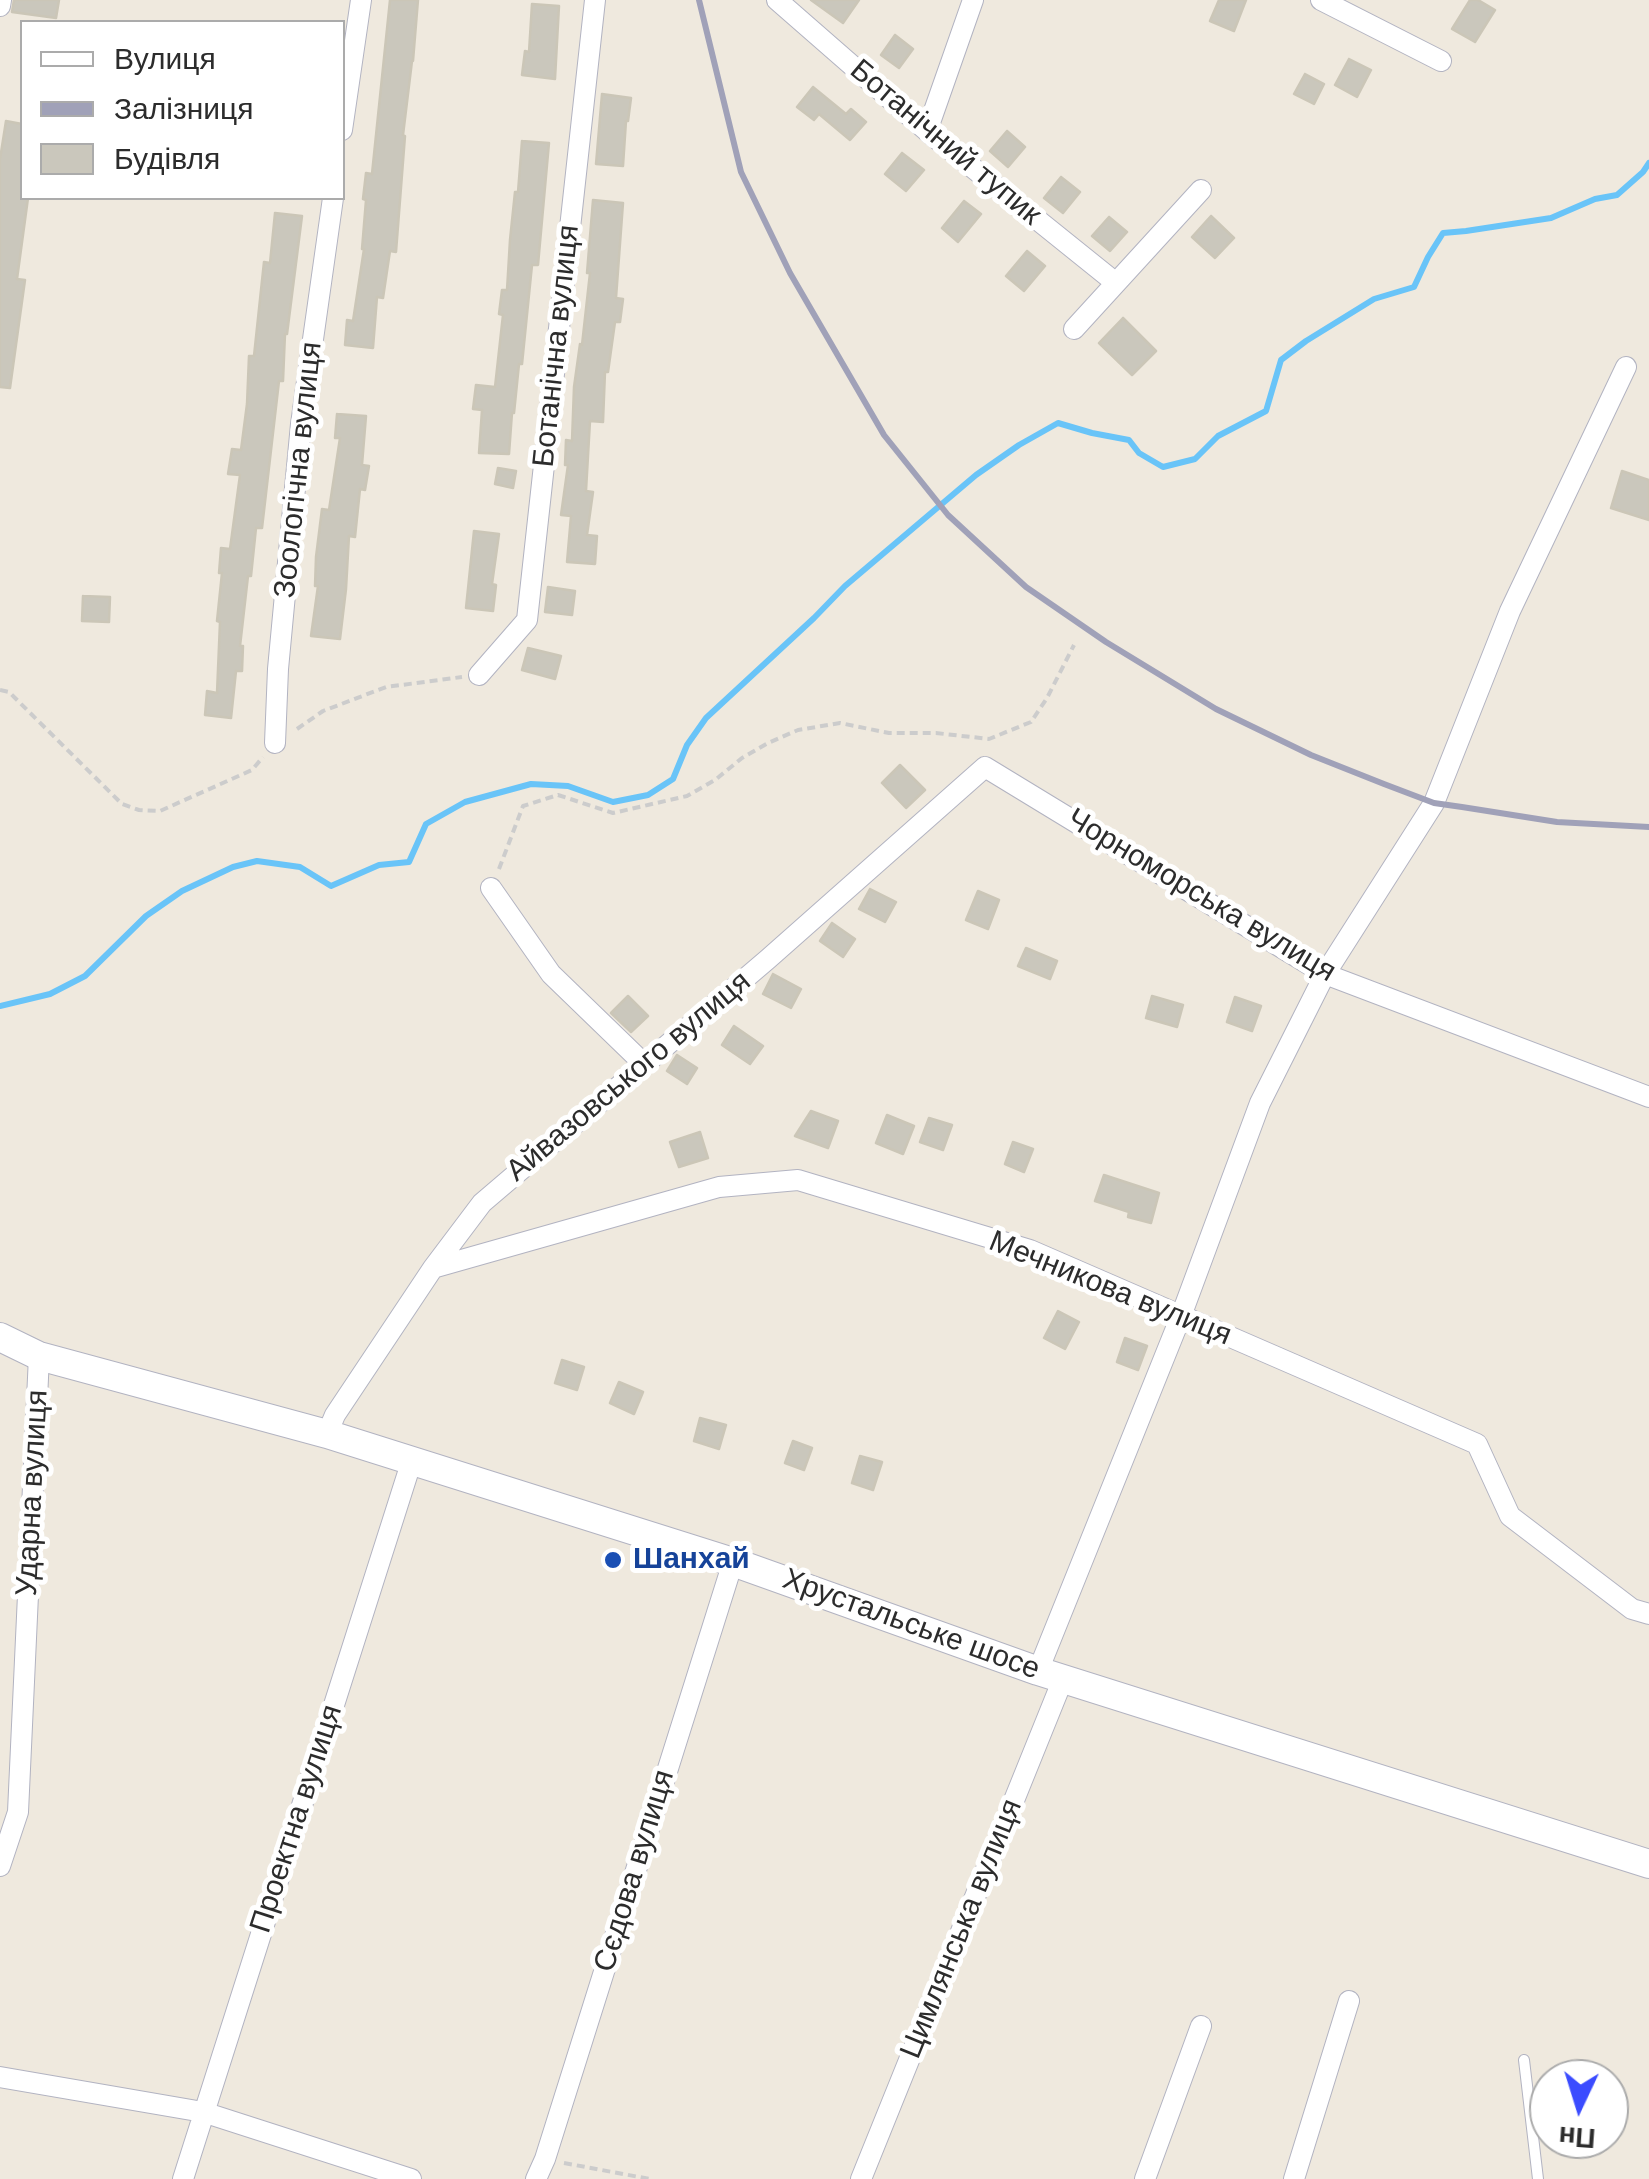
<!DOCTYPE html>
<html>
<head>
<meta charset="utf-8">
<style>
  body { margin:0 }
  #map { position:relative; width:1649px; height:2179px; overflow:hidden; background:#efe9de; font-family:Helvetica,sans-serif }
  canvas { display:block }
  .legend { position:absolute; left:20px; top:20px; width:325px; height:180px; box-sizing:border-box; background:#fff; border:2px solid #ababab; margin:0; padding:12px 18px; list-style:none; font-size:30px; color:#2c2c2c }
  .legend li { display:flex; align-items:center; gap:20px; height:50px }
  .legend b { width:50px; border:2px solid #ababab }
  .north { position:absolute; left:1529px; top:2059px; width:100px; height:100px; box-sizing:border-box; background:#fff; border:2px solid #ababab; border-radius:50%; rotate:184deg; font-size:28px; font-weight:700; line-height:40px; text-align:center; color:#2c2c2c }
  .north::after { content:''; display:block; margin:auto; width:35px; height:45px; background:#3b4cff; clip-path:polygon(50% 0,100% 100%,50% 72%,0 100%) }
</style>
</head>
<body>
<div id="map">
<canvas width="1649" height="2179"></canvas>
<ul class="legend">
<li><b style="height:12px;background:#fff"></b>Вулиця</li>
<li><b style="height:12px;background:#a0a1b8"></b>Залізниця</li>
<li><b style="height:28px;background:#cac7bc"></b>Будівля</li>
</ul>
<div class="north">Пн</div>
</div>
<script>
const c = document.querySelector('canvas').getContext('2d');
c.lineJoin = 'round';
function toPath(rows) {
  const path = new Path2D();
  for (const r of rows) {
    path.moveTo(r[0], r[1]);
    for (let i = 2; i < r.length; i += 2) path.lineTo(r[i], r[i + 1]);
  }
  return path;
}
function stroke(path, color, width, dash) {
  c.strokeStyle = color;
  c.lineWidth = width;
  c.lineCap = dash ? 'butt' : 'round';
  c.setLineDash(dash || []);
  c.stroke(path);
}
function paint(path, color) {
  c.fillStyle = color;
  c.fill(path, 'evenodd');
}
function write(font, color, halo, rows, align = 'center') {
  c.font = font + ' Helvetica,sans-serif';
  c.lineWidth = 10;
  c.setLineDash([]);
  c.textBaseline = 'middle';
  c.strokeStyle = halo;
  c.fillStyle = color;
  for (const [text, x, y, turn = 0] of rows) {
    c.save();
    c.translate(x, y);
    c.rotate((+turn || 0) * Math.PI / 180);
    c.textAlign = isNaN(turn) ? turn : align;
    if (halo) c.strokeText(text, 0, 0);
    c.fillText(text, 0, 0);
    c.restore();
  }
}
const stream = toPath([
  [0,1006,50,994,85,976,146,916,182,891,233,867,257,861,300,867,331,886,379,865,409,862,426,824,465,802,531,784,568,786,613,802,648,795,673,779,687,745,706,718,814,618,845,586,976,475,1019,445,1058,423,1092,433,1129,440,1139,453,1163,467,1195,459,1218,436,1266,411,1281,360,1306,341,1374,299,1414,287,1428,257,1443,233,1466,231,1551,218,1595,199,1617,195,1643,172,1649,163]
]);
const building = toPath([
  [14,0,59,0,56,18,12,12,14,0],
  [390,0,418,0,413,61,412,61,403,135,405,136,396,252,390,251,383,298,377,297,373,348,345,345,347,320,353,321,364,249,362,249,366,200,363,199,366,173,372,174,390,0],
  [811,0,859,0,843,23,811,0],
  [1219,0,1246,0,1234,31,1210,21,1219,0],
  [1470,0,1478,0,1495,10,1475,42,1452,29,1470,0],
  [532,4,559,6,555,79,522,75,525,51,529,52,532,4],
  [895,35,913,49,899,68,881,55,895,35],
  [1349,59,1371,70,1357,97,1335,85,1349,59],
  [1305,74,1324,84,1314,104,1294,94,1305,74],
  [813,87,846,114,851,109,866,122,850,140,819,114,814,120,797,107,813,87],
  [602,94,631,98,628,121,626,121,623,166,596,164,602,94],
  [6,121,22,124,22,198,28,198,17,279,25,280,10,388,0,387,0,159,6,121],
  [1007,131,1025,147,1008,167,990,151,1007,131],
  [522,141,549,143,538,265,532,265,522,364,519,364,514,413,512,413,509,454,479,453,482,410,473,409,476,385,495,387,503,315,499,314,502,290,507,290,510,240,515,192,518,192,522,141],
  [902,153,924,170,906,191,885,174,902,153],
  [1061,177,1080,192,1063,213,1044,198,1061,177],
  [593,200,623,203,616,298,623,299,620,322,615,322,608,372,605,372,603,422,590,421,586,491,593,492,587,535,597,536,595,564,567,562,571,516,561,515,568,465,565,465,566,440,572,441,574,387,580,344,582,345,590,273,587,273,593,200],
  [964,201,981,214,958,242,942,228,964,201],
  [275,213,302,216,287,334,285,334,283,381,279,381,262,528,256,528,251,576,248,576,240,646,243,646,242,671,236,671,231,718,205,715,207,691,217,693,220,622,217,621,222,573,219,573,221,548,230,549,240,475,228,474,232,449,241,450,247,404,249,356,254,356,264,262,270,263,275,213],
  [1211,216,1234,238,1215,258,1192,237,1211,216],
  [1109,217,1127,232,1110,251,1092,236,1109,217],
  [1027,251,1045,266,1024,291,1006,276,1027,251],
  [1123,318,1156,351,1132,375,1099,343,1123,318],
  [337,414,366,416,362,465,369,466,365,490,360,489,355,537,349,536,346,589,340,639,311,636,318,586,315,586,316,557,322,509,329,510,340,438,335,438,337,414],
  [498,468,516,471,513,488,495,484,498,468],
  [1622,471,1649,480,1649,520,1611,508,1622,471],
  [474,531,499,534,492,584,496,585,493,611,466,608,474,531],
  [548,587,575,591,572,615,545,612,548,587],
  [83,596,110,597,109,622,82,621,83,596],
  [528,648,561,656,555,679,522,670,528,648],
  [900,765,925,790,906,808,882,783,900,765],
  [870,889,896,902,885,922,859,909,870,889],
  [978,891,999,900,988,929,966,920,978,891],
  [832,923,855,939,843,957,820,941,832,923],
  [1026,948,1057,961,1050,979,1018,966,1026,948],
  [773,974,801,989,791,1008,763,994,773,974],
  [628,996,648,1016,631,1032,611,1013,628,996],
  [1152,996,1183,1005,1177,1027,1146,1018,1152,996],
  [1235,997,1261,1006,1252,1031,1227,1022,1235,997],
  [734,1026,763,1046,750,1064,722,1045,734,1026],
  [677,1055,697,1068,687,1084,667,1071,677,1055],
  [811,1111,838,1121,828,1148,795,1136,811,1111],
  [887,1115,914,1126,903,1154,876,1143,887,1115],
  [929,1118,952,1125,943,1150,920,1142,929,1118],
  [700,1132,708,1158,679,1167,670,1142,700,1132],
  [1013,1142,1033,1149,1024,1172,1005,1164,1013,1142],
  [1104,1175,1159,1193,1151,1223,1128,1217,1129,1212,1095,1201,1104,1175],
  [1058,1311,1079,1322,1065,1349,1044,1338,1058,1311],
  [1125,1338,1147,1346,1138,1370,1117,1362,1125,1338],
  [562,1360,584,1367,577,1390,555,1383,562,1360],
  [619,1382,643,1392,634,1414,610,1403,619,1382],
  [700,1418,726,1425,719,1449,694,1441,700,1418],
  [793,1441,812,1448,804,1470,785,1463,793,1441],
  [860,1456,882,1462,873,1490,852,1483,860,1456]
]);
const path = toPath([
  [0,690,9,692,122,804,139,810,160,811,252,770,263,757],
  [297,729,323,711,386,687,462,677],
  [499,869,523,806,558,795,613,813,687,796,715,780,742,758,768,743,798,730,840,723,889,733,936,733,989,739,1031,722,1047,698,1074,645],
  [564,2163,650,2179]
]);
const lane = toPath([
  [1524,2060,1538,2179]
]);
const street = toPath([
  [777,0,927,131,1116,283],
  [1321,0,1441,61],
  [0,6,1,0],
  [342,130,361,0],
  [927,131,973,0],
  [1074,329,1201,190],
  [479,675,527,620,595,0],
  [275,743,278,669,301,424,333,198],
  [491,888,551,974,644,1064],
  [433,1268,719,1187,798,1180,1030,1250,1477,1444,1510,1516,1632,1609,1649,1614],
  [327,1434,335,1415,433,1268,482,1203,768,959,985,767,1325,974,1649,1097],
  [1038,1671,1181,1316,1260,1103,1325,974,1434,803,1510,611,1626,367],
  [0,1866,18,1812,39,1356],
  [0,2077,203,2112,411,2179],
  [183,2179,412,1460],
  [536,2179,545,2159,733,1562],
  [861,2179,1063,1679],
  [1145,2179,1201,2026],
  [1294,2179,1349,2001]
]);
const secondary = toPath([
  [0,1337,39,1356,327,1434,733,1562,1038,1671,1649,1864]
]);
const rail = toPath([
  [699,0,741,172,790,273,884,435,948,515,1026,587,1106,642,1216,709,1311,755,1384,784,1434,803,1462,807,1557,822,1649,827]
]);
const markers = [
  [613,1560,10,"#1a4fb4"]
];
const streetNames = [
  ["Ботанічний тупик",945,143,40],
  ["Ботанічна вулиця",557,346,-84],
  ["Зоологічна вулиця",299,470,-84],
  ["Чорноморська вулиця",1201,896,31],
  ["Айвазовського вулиця",629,1077,-40],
  ["Мечникова вулиця",1110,1289,22],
  ["Ударна вулиця",33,1493,-87],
  ["Хрустальське шосе",911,1625,20],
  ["Проектна вулиця",297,1819,-72],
  ["Сєдова вулиця",635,1871,-73],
  ["Цимлянська вулиця",962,1929,-68]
];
const transitNames = [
  ["Шанхай",633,1560]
];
stroke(stream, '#69c4f8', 6);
paint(building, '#cac7bc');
stroke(building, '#cbc6b7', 2.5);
stroke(lane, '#b2b3c1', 12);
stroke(street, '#b2b3c1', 22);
stroke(secondary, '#b2b3c1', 30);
stroke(path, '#ccc', 4, [8, 5]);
stroke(lane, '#fff', 10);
stroke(street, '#fff', 20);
stroke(secondary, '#fff', 28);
stroke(rail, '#a0a1b8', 6);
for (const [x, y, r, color] of markers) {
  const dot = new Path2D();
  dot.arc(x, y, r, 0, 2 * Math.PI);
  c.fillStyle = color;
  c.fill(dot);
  stroke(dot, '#fff', 4);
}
write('30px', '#2c2c2c', '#fff', streetNames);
write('bold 30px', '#164399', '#fff', transitNames, 'left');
</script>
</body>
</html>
